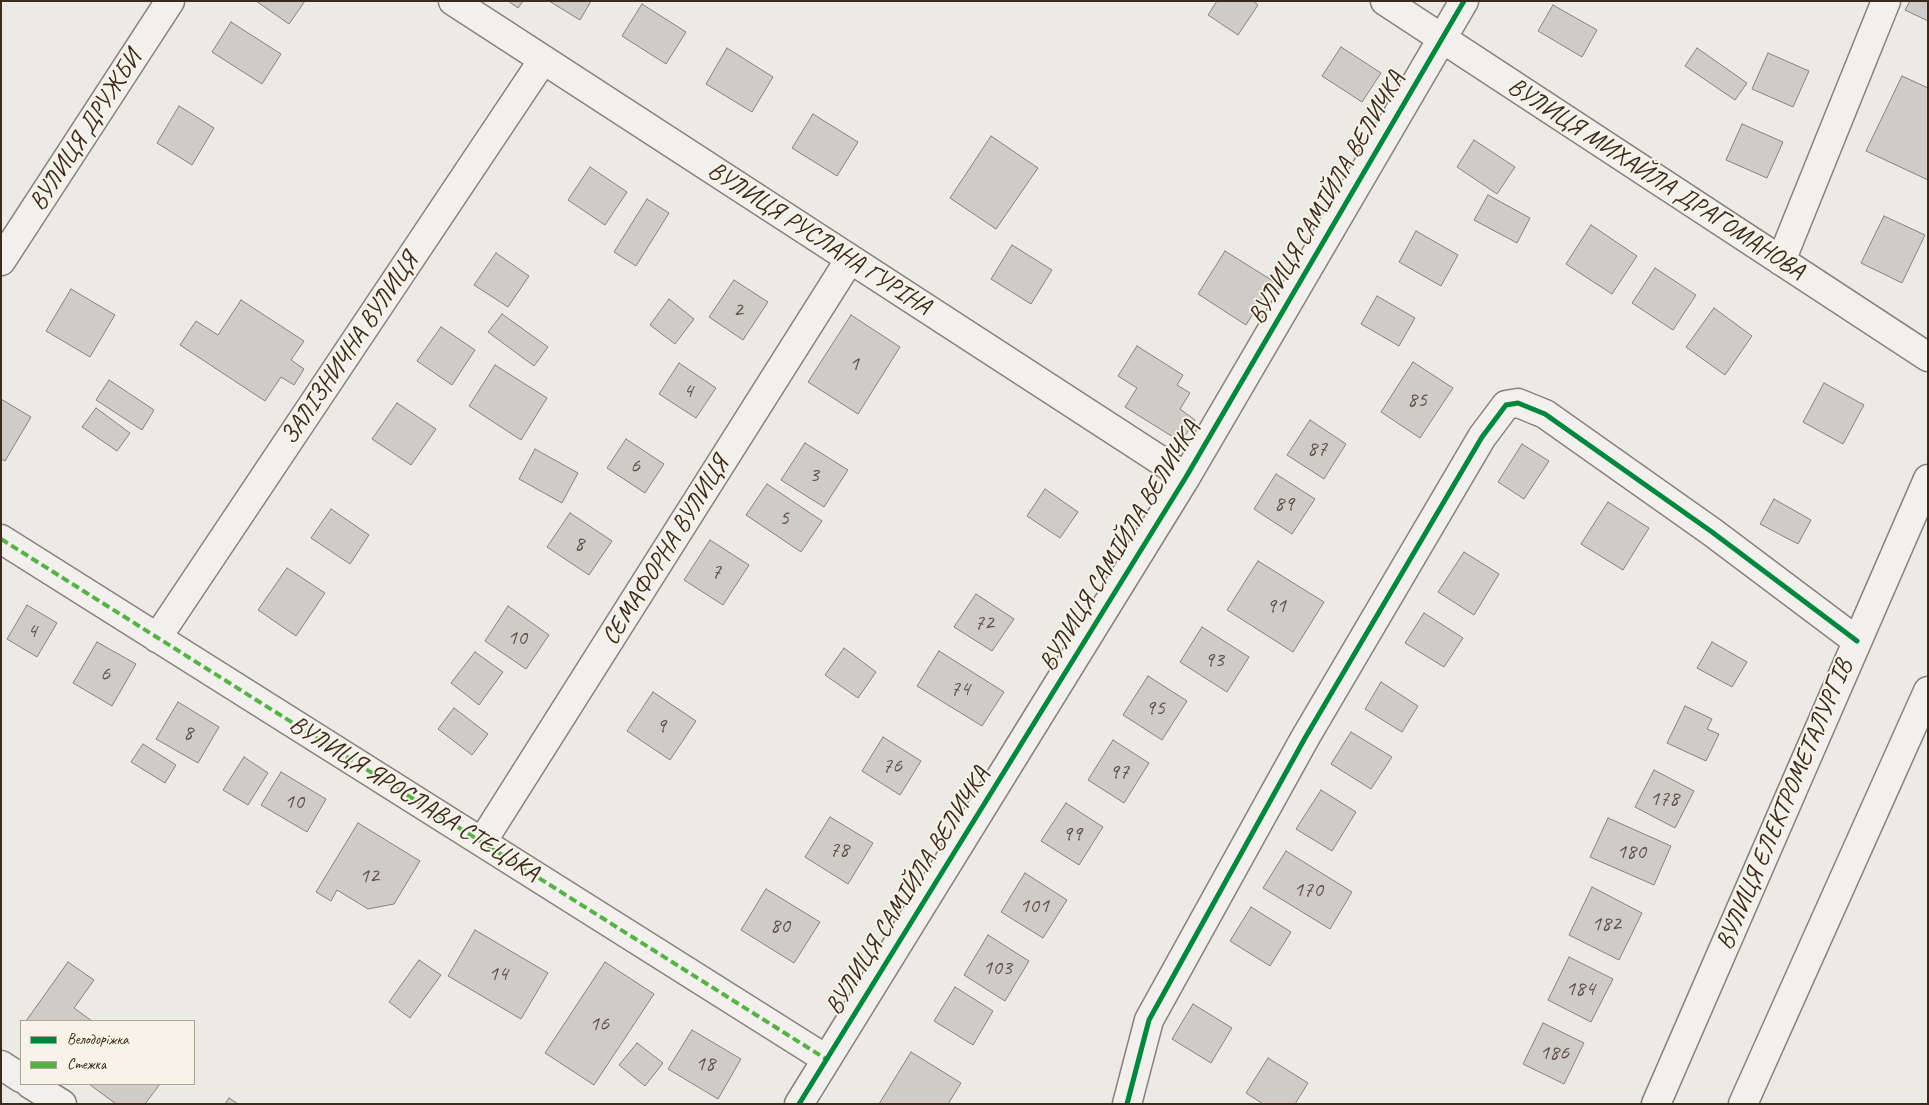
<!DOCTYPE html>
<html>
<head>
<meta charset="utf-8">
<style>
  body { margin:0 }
  #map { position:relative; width:1929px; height:1105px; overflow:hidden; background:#eceae4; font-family:Caveat,sans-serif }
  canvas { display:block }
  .frame { position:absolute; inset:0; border:2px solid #3b2a1e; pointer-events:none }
  .legend { position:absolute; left:20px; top:1020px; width:175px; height:65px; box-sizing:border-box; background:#f7f3e8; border:1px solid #aca397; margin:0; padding:6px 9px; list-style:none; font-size:15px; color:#3b2a1e }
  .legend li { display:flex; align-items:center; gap:10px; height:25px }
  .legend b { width:25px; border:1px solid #aca397 }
</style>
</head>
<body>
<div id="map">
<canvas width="1929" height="1105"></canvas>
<div class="frame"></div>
<ul class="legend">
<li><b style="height:6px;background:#00873e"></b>Велодоріжка</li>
<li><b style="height:6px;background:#57b245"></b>Стежка</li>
</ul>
</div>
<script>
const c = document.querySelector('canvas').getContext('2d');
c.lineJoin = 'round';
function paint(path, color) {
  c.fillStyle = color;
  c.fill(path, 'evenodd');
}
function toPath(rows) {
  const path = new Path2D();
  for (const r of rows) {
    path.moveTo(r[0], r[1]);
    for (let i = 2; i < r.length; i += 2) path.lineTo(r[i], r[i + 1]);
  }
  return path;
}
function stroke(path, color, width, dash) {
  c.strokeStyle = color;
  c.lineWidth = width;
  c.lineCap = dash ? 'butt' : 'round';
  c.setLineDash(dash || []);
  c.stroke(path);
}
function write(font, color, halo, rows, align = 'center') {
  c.font = font + ' Caveat,sans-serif';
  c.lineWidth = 4;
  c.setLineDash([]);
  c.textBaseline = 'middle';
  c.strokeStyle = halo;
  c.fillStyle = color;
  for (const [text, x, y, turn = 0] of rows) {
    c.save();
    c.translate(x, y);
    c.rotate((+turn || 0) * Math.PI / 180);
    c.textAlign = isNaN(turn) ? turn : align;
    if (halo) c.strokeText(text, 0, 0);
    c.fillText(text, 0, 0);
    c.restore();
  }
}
const building = toPath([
  [256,1,305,1,289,24,256,1],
  [508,1,523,1,518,8,508,1],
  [549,1,591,1,580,20,549,1],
  [1217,1,1253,1,1258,5,1238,35,1208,15,1217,1],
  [1910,1,1928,1,1928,21,1905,10,1910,1],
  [642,4,686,32,666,64,622,36,642,4],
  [1553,5,1597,30,1582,57,1538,31,1553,5],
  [231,22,281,54,262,84,212,52,231,22],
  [1341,47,1381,73,1362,102,1322,76,1341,47],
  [727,48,773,77,752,112,706,84,727,48],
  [1697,48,1747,83,1735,100,1685,66,1697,48],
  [1768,53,1809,71,1793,107,1752,89,1768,53],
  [1902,76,1928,88,1928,180,1866,151,1902,76],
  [179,106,214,128,192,165,157,143,179,106],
  [813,114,858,142,837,176,792,148,813,114],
  [1742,124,1783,142,1767,178,1726,160,1742,124],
  [991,136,1038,168,996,229,950,198,991,136],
  [1474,140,1515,167,1497,194,1457,167,1474,140],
  [590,167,627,192,605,225,568,200,590,167],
  [1488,195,1530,218,1517,243,1474,220,1488,195],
  [647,199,669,213,636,266,614,252,647,199],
  [1884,216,1925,235,1902,283,1861,263,1884,216],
  [1591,225,1637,256,1612,294,1566,264,1591,225],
  [1416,231,1458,255,1441,286,1399,262,1416,231],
  [1012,245,1052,270,1031,304,991,279,1012,245],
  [1225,251,1273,281,1246,325,1198,294,1225,251],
  [496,253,529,276,508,307,474,285,496,253],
  [1655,268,1696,295,1673,330,1632,303,1655,268],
  [734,280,768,302,743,340,709,317,734,280],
  [71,289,115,315,90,357,46,331,71,289],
  [1377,296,1415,318,1399,346,1361,324,1377,296],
  [669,299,694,319,675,344,650,325,669,299],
  [241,300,304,341,291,360,304,369,294,385,281,377,265,401,180,345,196,321,218,335,241,300],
  [1714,308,1752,336,1725,375,1686,347,1714,308],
  [502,314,548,347,534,366,488,332,502,314],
  [851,315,900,347,858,414,808,382,851,315],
  [441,327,475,350,452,385,417,361,441,327],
  [1137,346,1183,375,1177,385,1190,393,1180,409,1195,420,1181,442,1125,407,1137,388,1118,376,1137,346],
  [1413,362,1453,388,1420,438,1381,412,1413,362],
  [679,363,716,388,696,418,659,394,679,363],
  [495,365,547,398,521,440,469,406,495,365],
  [109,380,154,410,142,430,96,400,109,380],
  [1824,383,1864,405,1843,444,1803,422,1824,383],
  [1,399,31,417,5,461,1,459,1,399],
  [397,403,436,429,411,465,372,439,397,403],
  [96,408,130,433,117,451,82,427,96,408],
  [1310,420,1346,444,1324,479,1287,455,1310,420],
  [626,439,664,464,645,493,607,468,626,439],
  [805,443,848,470,824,507,781,480,805,443],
  [1522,444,1549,461,1524,499,1498,482,1522,444],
  [535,449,578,473,562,503,519,479,535,449],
  [1276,474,1315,499,1292,534,1254,509,1276,474],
  [767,484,822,521,801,552,746,515,767,484],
  [1045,489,1078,512,1060,538,1027,516,1045,489],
  [1774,499,1811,520,1798,544,1760,524,1774,499],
  [1608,502,1649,528,1623,570,1581,544,1608,502],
  [331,509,369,535,350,564,311,538,331,509],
  [570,513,612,541,589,575,547,547,570,513],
  [710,540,749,565,723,605,684,580,710,540],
  [1464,552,1499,574,1474,615,1438,592,1464,552],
  [1258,561,1324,602,1293,652,1227,610,1258,561],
  [287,568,325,593,296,636,258,610,287,568],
  [976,594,1014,619,992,651,954,627,976,594],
  [27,605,57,623,37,657,7,639,27,605],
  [508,606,549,635,526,669,485,641,508,606],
  [1424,613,1463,638,1444,667,1405,643,1424,613],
  [1202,627,1249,657,1227,692,1180,662,1202,627],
  [97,642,136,664,112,706,73,683,97,642],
  [1712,642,1747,662,1732,687,1697,668,1712,642],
  [844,648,876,672,858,698,825,675,844,648],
  [939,651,1004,692,982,726,917,686,939,651],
  [475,652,503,672,479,705,451,683,475,652],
  [1148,676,1187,701,1162,740,1123,715,1148,676],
  [1381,682,1418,706,1402,732,1365,709,1381,682],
  [653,692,696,721,670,760,627,731,653,692],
  [178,702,219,727,198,763,156,739,178,702],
  [1685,706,1712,719,1707,729,1719,734,1706,761,1667,743,1685,706],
  [454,708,488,734,472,755,438,729,454,708],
  [1351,732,1392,757,1371,789,1331,764,1351,732],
  [883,737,921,761,900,795,862,771,883,737],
  [1113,740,1149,763,1124,803,1088,780,1113,740],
  [143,744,176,765,165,783,131,762,143,744],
  [244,757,268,773,248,805,223,790,244,757],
  [1654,770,1694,791,1675,828,1635,807,1654,770],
  [281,772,326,799,307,832,261,805,281,772],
  [1321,790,1356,812,1332,851,1296,829,1321,790],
  [1066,803,1103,827,1079,865,1041,841,1066,803],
  [830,817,873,843,848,884,805,857,830,817],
  [1608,818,1671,846,1654,885,1590,857,1608,818],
  [358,823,420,861,394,904,368,909,337,890,331,901,316,892,358,823],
  [1286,851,1352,892,1330,929,1263,888,1286,851],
  [1025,873,1067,900,1043,938,1001,912,1025,873],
  [1592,887,1642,913,1619,960,1569,935,1592,887],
  [766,889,820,922,794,963,741,930,766,889],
  [1251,907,1291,932,1270,966,1230,941,1251,907],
  [475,930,548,973,521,1019,448,976,475,930],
  [988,935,1029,961,1005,1001,964,975,988,935],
  [1569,957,1613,979,1591,1022,1548,1000,1569,957],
  [419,960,441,975,410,1018,389,1002,419,960],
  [68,962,94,980,74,1008,92,1021,26,1021,68,962],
  [605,962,654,994,594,1085,545,1053,605,962],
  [955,987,993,1011,973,1045,934,1021,955,987],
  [1193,1004,1232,1028,1211,1063,1172,1039,1193,1004],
  [1543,1023,1584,1043,1564,1084,1523,1064,1543,1023],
  [692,1030,741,1059,718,1099,668,1069,692,1030],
  [637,1043,663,1063,645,1086,619,1065,637,1043],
  [911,1052,961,1083,948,1104,879,1104,911,1052],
  [1268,1058,1308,1083,1295,1104,1263,1104,1246,1093,1268,1058],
  [89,1084,160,1084,145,1104,116,1104,89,1084],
  [229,1098,238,1104,225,1104,229,1098]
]);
const minor = toPath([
  [453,1,1186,477],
  [1385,1,1928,357],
  [1,261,170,1],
  [1781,261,1886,1],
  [1,539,826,1059],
  [157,638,543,60],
  [482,842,850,259],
  [1,1065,21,1078],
  [30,1084,62,1104],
  [799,1104,1186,477,1464,1],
  [1127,1104,1149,1020,1305,738,1482,437,1506,405,1518,403,1545,414,1712,532,1857,641]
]);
const major = toPath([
  [1656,1104,1928,479],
  [1743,1104,1928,691]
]);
const quiet = toPath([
  [1,539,826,1059]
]);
const cycleway = toPath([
  [799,1104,1186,477,1464,1],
  [1127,1104,1149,1020,1305,738,1482,437,1506,405,1518,403,1545,414,1712,532,1857,641]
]);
const numberNames = [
  ["2",738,310],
  ["1",854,364],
  ["4",688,391],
  ["85",1417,400],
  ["87",1317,449],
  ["6",635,466],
  ["3",814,475],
  ["89",1284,504],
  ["5",784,518],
  ["8",579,544],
  ["7",716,572],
  ["91",1276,606],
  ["72",984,623],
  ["4",32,631],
  ["10",517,638],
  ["93",1214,660],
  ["6",105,674],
  ["74",960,689],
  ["95",1155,708],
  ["9",661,726],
  ["8",188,733],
  ["76",892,766],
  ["97",1119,772],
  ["178",1664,799],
  ["10",294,802],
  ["99",1072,834],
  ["78",839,850],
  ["180",1631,852],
  ["12",369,876],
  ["170",1308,890],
  ["101",1034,906],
  ["182",1606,924],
  ["80",780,926],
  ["103",997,968],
  ["14",498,974],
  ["184",1580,989],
  ["16",599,1024],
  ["186",1554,1053],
  ["18",705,1064]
];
const streetNames = [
  ["ВУЛИЦЯ ДРУЖБИ",86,131,-57],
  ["ВУЛИЦЯ МИХАЙЛА ДРАГОМАНОВА",1656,179,33],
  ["ВУЛИЦЯ САМІЙЛА ВЕЛИЧКА",1327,198,-60],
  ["ВУЛИЦЯ РУСЛАНА ГУРІНА",819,239,33],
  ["ЗАЛІЗНИЧНА ВУЛИЦЯ",350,349,-56],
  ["ВУЛИЦЯ САМІЙЛА ВЕЛИЧКА",1120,546,-59],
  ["СЕМАФОРНА ВУЛИЦЯ",666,551,-58],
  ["ВУЛИЦЯ ЯРОСЛАВА СТЕЦЬКА",414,799,32],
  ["ВУЛИЦЯ ЕЛЕКТРОМЕТАЛУРГІВ",1785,805,-67],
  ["ВУЛИЦЯ САМІЙЛА ВЕЛИЧКА",908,891,-58]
];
paint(building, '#cfccc7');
stroke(building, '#86827c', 1);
stroke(minor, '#86827c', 31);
stroke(major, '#86827c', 31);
stroke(minor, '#f1f0ec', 28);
stroke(major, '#f1f0ec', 28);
stroke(quiet, '#57b245', 4, [8, 4]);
stroke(cycleway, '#00873e', 5);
write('22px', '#605248', null, numberNames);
write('25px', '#3b2a1e', '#f7f3e8', streetNames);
</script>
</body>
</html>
